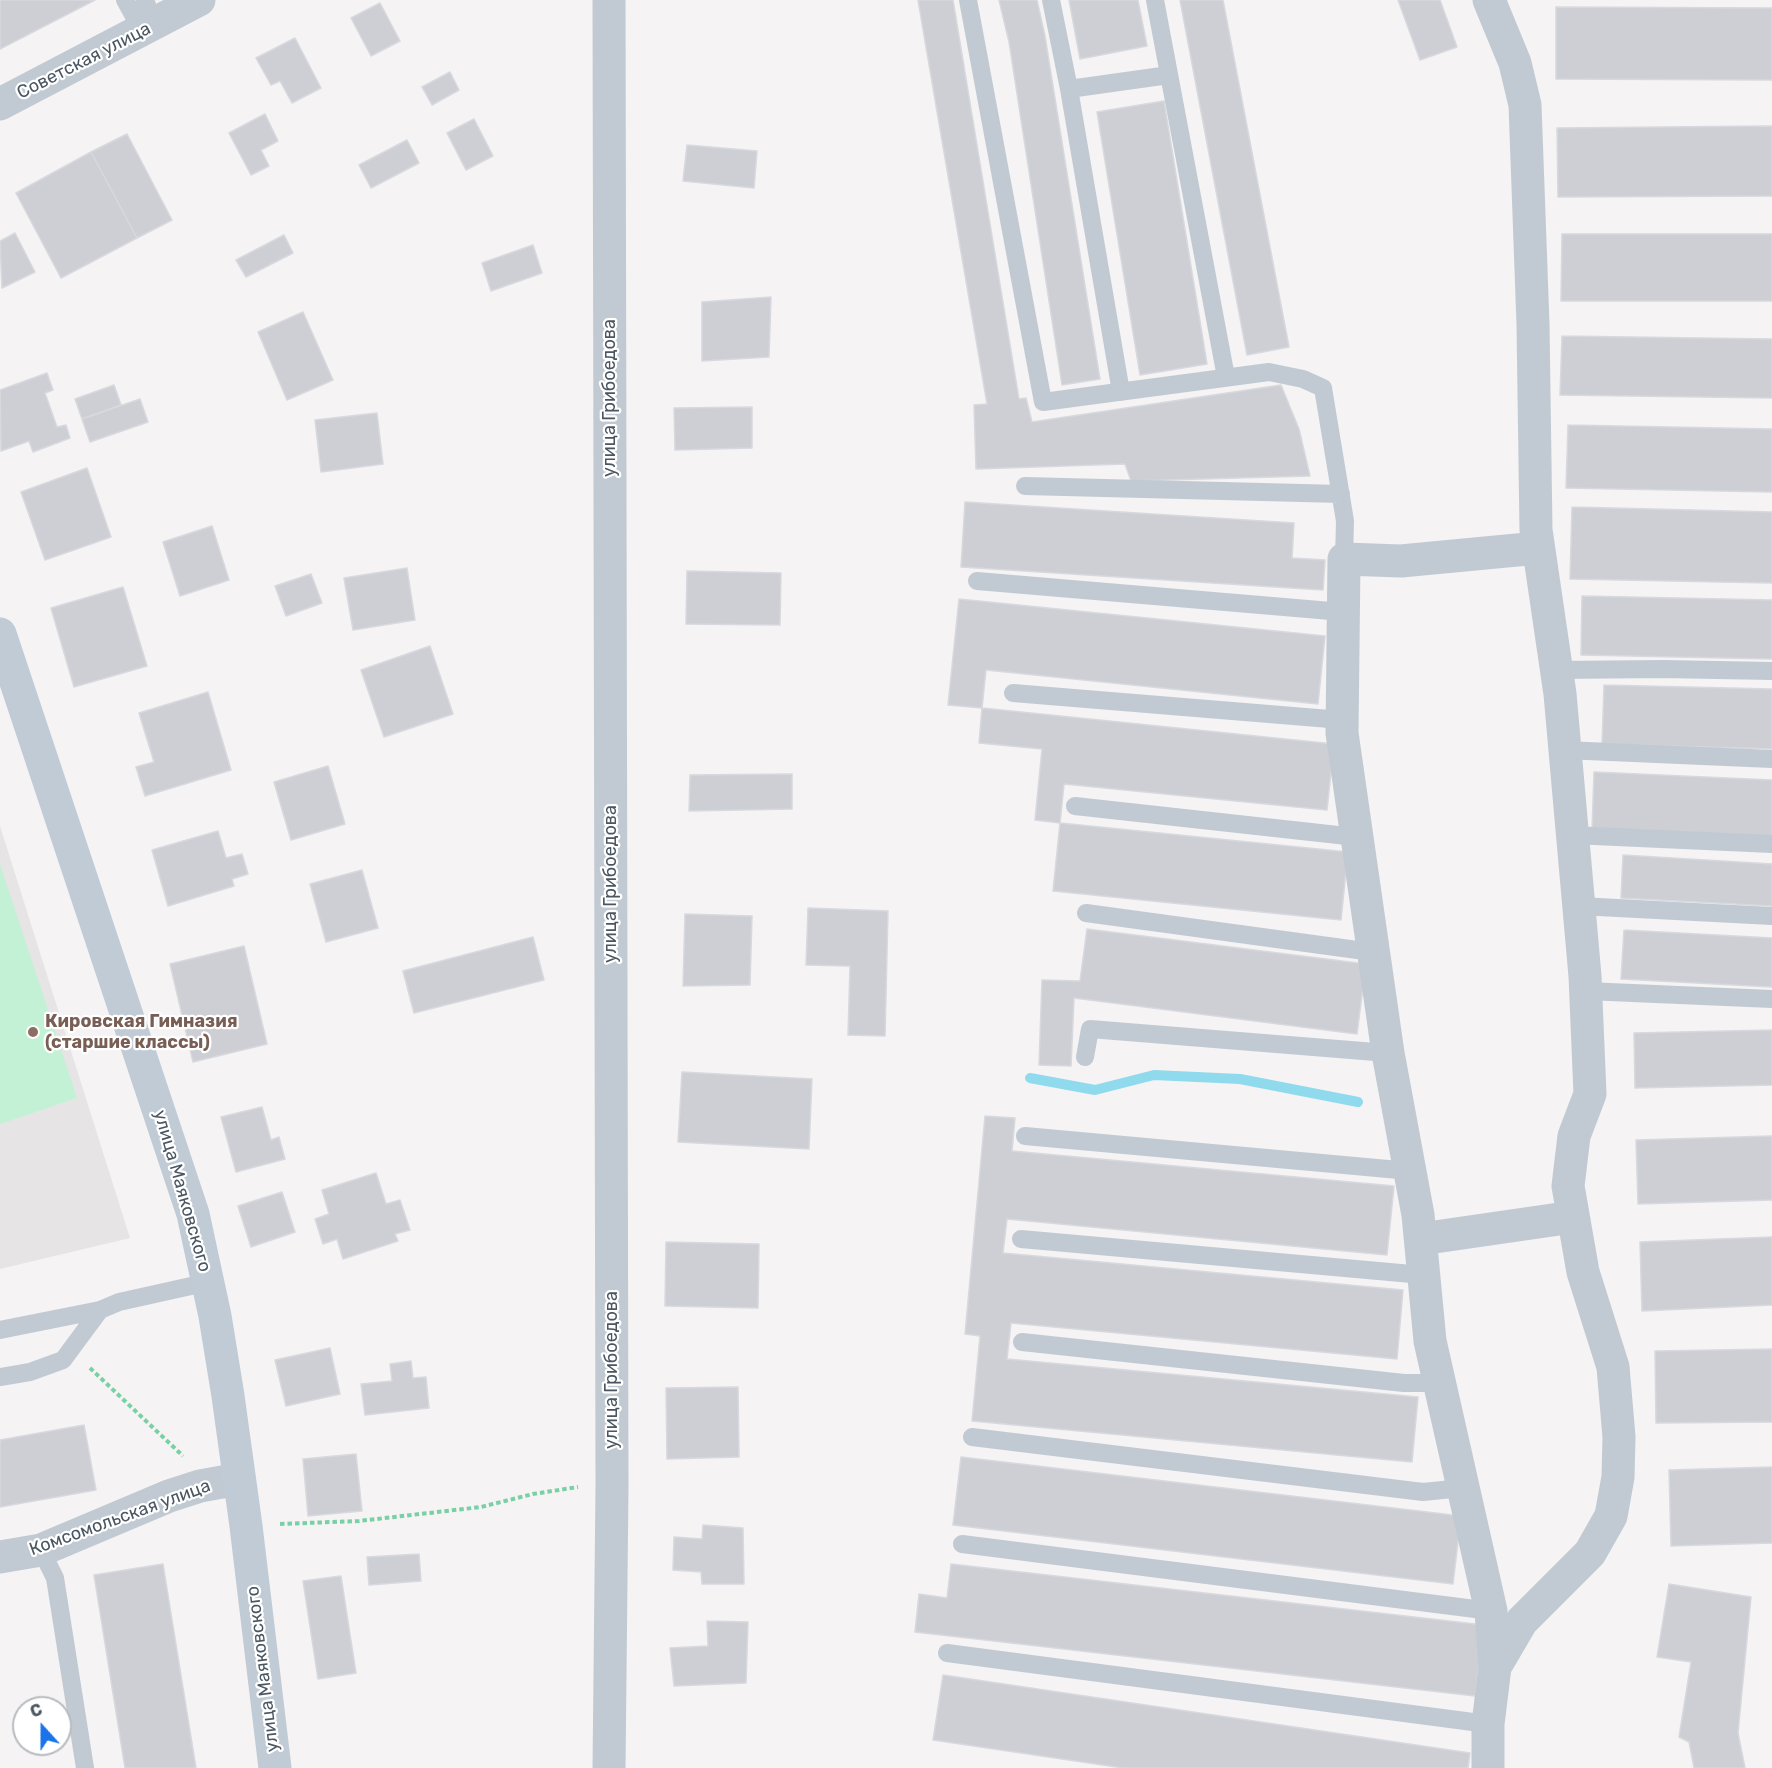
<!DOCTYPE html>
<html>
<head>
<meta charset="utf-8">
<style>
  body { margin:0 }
  #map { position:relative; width:1772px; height:1768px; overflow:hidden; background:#f5f3f3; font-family:Rubik,sans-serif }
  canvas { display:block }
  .north { position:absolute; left:12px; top:1696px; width:60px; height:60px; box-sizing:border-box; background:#fff; border:2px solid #b7bbc0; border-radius:50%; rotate:339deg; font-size:16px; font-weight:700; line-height:24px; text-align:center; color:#4a5661 }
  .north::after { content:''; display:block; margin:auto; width:21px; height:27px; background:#1a73e8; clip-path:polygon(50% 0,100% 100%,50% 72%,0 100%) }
</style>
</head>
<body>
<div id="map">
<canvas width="1772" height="1768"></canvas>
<div class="north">С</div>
</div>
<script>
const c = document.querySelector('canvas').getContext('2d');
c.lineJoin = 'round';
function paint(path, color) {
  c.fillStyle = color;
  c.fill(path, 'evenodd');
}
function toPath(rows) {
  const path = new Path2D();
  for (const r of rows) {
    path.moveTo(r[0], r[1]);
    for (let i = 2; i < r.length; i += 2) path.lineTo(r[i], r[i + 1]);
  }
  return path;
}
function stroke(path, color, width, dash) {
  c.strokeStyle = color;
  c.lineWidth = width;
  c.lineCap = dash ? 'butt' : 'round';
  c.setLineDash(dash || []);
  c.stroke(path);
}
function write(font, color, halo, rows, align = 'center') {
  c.font = font + ' Rubik,sans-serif';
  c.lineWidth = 4.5;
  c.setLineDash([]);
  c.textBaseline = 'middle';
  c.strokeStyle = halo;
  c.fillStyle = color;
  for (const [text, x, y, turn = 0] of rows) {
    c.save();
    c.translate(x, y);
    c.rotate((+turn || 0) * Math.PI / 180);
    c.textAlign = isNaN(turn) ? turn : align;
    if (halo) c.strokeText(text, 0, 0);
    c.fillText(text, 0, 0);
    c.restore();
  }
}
const education = toPath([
  [0,826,130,1238,0,1269]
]);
const green = toPath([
  [0,864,77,1098,0,1124]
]);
const stream = toPath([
  [1030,1078,1095,1090,1154,1075,1240,1079,1358,1102]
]);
const building = toPath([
  [0,0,95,0,0,49,0,0],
  [918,0,953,0,1019,399,1026,398,1032,422,1281,385,1299,429,1310,476,1131,481,1125,464,976,469,974,405,987,404,918,0],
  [999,0,1037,0,1045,36,1100,379,1062,385,1009,42,999,0],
  [1069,0,1138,0,1147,46,1080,59,1069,0],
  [1180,0,1223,0,1289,347,1247,355,1180,0],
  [1398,0,1440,0,1457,47,1420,60,1398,0],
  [380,3,400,41,371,56,351,18,380,3],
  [1556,7,1772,8,1772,80,1556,79,1556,7],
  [295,38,321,88,292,103,280,81,271,85,256,58,295,38],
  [450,72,459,90,432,105,422,87,450,72],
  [1164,101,1207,364,1140,375,1097,112,1164,101],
  [265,114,278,141,261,150,269,166,251,175,229,133,265,114],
  [474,119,493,156,466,170,447,133,474,119],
  [1772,126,1772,196,1558,197,1557,128,1772,126],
  [127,134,172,220,137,238,91,152,127,134],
  [407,140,419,163,371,188,359,165,407,140],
  [687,145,757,151,754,188,683,181,687,145],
  [91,152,137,238,61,278,16,193,91,152],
  [15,233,35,272,2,288,0,241,15,233],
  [1562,234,1772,234,1772,301,1561,301,1562,234],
  [284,235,293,253,246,277,236,260,284,235],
  [533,245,542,273,491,291,482,263,533,245],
  [771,297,769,357,702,361,702,302,771,297],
  [303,312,333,380,287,400,258,332,303,312],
  [1562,336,1772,339,1772,398,1560,395,1562,336],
  [47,373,53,390,45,393,57,427,66,425,70,438,33,452,29,441,1,451,0,390,47,373],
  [114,385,121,405,82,419,75,399,114,385],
  [140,399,148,422,90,442,82,419,140,399],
  [752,407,752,448,675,450,674,408,752,407],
  [377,413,383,464,321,472,315,420,377,413],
  [1568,425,1772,429,1772,492,1566,488,1568,425],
  [87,468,111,537,45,560,21,492,87,468],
  [965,502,1294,523,1292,558,1325,560,1323,590,961,567,965,502],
  [1572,507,1772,512,1772,583,1570,579,1572,507],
  [212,526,229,580,180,596,163,542,212,526],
  [407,568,415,620,353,630,344,578,407,568],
  [687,571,781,573,780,625,686,624,687,571],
  [311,574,322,603,286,616,275,586,311,574],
  [123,587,147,666,74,687,51,608,123,587],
  [1582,596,1772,600,1772,659,1581,655,1582,596],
  [959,599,1325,636,1318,704,986,670,982,708,948,705,959,599],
  [430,646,453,714,384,737,361,670,430,646],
  [1604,685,1772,689,1772,749,1602,744,1604,685],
  [208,692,231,770,145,796,136,767,154,762,139,713,208,692],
  [982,708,1334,744,1327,810,1064,784,1060,823,1035,820,1042,749,979,743,982,708],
  [328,766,345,824,291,840,274,782,328,766],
  [1594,772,1772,780,1772,839,1592,831,1594,772],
  [792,774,792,809,689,811,690,775,792,774],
  [1060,823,1348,852,1341,920,1053,891,1060,823],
  [218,831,226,858,242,854,248,874,232,879,234,886,168,906,152,850,218,831],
  [1623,855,1772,864,1772,906,1621,898,1623,855],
  [362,870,378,928,326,942,310,884,362,870],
  [808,908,888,911,885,1036,848,1035,850,966,806,965,808,908],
  [685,914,752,916,750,985,683,986,685,914],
  [1087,929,1366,964,1357,1034,1074,998,1071,1066,1039,1065,1042,980,1080,981,1087,929],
  [1624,930,1772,938,1772,987,1621,979,1624,930],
  [533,937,544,980,414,1013,403,971,533,937],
  [244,946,267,1044,193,1062,170,964,244,946],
  [1772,1030,1772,1085,1635,1088,1634,1033,1772,1030],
  [682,1072,812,1079,809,1149,678,1142,682,1072],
  [262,1107,271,1140,279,1137,285,1159,236,1172,221,1117,262,1107],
  [985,1116,1015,1118,1012,1151,1394,1186,1387,1255,1007,1219,1003,1253,1403,1290,1397,1359,1011,1323,1007,1359,1418,1397,1412,1462,972,1421,980,1336,965,1334,985,1116],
  [1772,1136,1772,1200,1638,1204,1636,1140,1772,1136],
  [376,1173,386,1204,400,1200,410,1230,395,1234,398,1241,343,1259,337,1239,323,1244,315,1219,329,1214,322,1190,376,1173],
  [282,1192,295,1232,251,1247,238,1206,282,1192],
  [1772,1237,1772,1305,1642,1311,1640,1242,1772,1237],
  [666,1242,759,1244,758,1308,665,1306,666,1242],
  [330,1348,340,1394,286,1406,275,1360,330,1348],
  [1772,1349,1772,1422,1656,1423,1655,1351,1772,1349],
  [411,1361,413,1378,426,1377,429,1408,365,1415,361,1384,392,1381,390,1364,411,1361],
  [738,1387,739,1457,667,1459,666,1388,738,1387],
  [84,1425,96,1490,0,1507,0,1440,84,1425],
  [356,1454,362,1511,308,1516,303,1459,356,1454],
  [961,1457,1461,1516,1453,1584,953,1525,961,1457],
  [1772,1467,1772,1543,1671,1546,1669,1470,1772,1467],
  [703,1525,743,1528,744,1584,702,1584,701,1572,673,1570,674,1537,702,1539,703,1525],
  [419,1554,421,1581,369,1585,367,1557,419,1554],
  [163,1564,196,1768,125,1768,94,1575,163,1564],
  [951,1564,1484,1625,1475,1696,915,1632,919,1594,947,1598,951,1564],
  [341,1576,356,1673,318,1679,303,1581,341,1576],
  [1669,1584,1751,1597,1738,1733,1745,1768,1694,1768,1689,1742,1679,1737,1691,1662,1657,1657,1669,1584],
  [707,1621,748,1622,746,1683,674,1686,670,1648,708,1646,707,1621],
  [943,1675,1470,1753,1468,1768,1123,1768,933,1740,943,1675]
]);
const path = toPath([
  [90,1368,183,1456],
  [280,1524,359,1521,481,1507,533,1494,578,1487]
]);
const lane = toPath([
  [125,0,142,31],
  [145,0,154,24],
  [968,0,1043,402,1269,372,1303,379,1323,388,1345,521,1344,559],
  [1051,0,1069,89,1121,392],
  [1155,0,1226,377],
  [1069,89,1169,75],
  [1025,486,1341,494],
  [977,581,1343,612],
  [1556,670,1663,669,1772,671],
  [1013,693,1342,720],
  [1564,750,1772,759],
  [1075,806,1356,837],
  [1572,835,1772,844],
  [1579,906,1772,916],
  [1086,913,1372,952],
  [1586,991,1772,999],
  [1085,1057,1090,1029,1388,1053],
  [1025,1136,1410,1171],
  [1021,1239,1423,1275],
  [0,1330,100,1310,119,1302,209,1282],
  [1022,1342,1404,1383,1439,1383],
  [0,1377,30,1372,63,1360,100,1310],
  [972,1437,1423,1492,1462,1488],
  [962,1544,1491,1611],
  [41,1550,55,1578,85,1768],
  [947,1653,1488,1724]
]);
const street = toPath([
  [609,0,612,1486,609,1768],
  [1489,0,1515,63,1525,105,1533,324,1536,530,1560,694,1585,976,1590,1094,1574,1136,1568,1186,1583,1272,1613,1367,1619,1437,1618,1477,1611,1516,1590,1553,1522,1621,1495,1667],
  [0,104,199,0],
  [1421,1239,1573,1217],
  [0,1557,41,1550,169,1496,200,1486,239,1479],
  [1488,1768,1488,1724,1495,1667,1491,1611,1430,1341,1418,1215,1388,1053,1342,733,1344,559,1401,561,1538,548]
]);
const secondary = toPath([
  [0,634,193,1214,215,1316,228,1396,246,1526,275,1768]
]);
const markers = [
  [33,1032,6,"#8d6e63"]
];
const streetNames = [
  ["Советская улица",84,61,-27],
  ["улица Грибоедова",610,398,-90],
  ["улица Грибоедова",611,884,-90],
  ["улица Маяковского",182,1191,74],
  ["улица Грибоедова",612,1370,-90],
  ["Комсомольская улица",120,1518,-20],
  ["улица Маяковского",263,1669,-97]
];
const educationNames = [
  ["Кировская Гимназия",45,1022],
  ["(старшие классы)",45,1043]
];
paint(education, '#e6e4e5');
paint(green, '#c3f1d5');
stroke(stream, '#90daee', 10);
paint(building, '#cdcfd5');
stroke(building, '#d7d9de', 1.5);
stroke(path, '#7ad0a6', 4, [4.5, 3]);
stroke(lane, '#c1cad2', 18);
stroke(street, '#c1cad2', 33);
stroke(secondary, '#c1cbd6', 33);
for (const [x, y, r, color] of markers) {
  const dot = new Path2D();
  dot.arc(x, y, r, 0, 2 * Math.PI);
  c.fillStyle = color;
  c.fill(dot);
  stroke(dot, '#fff', 2);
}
write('18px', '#4a5661', '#fff', streetNames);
write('bold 18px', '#785e54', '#fff', educationNames, 'left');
</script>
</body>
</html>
